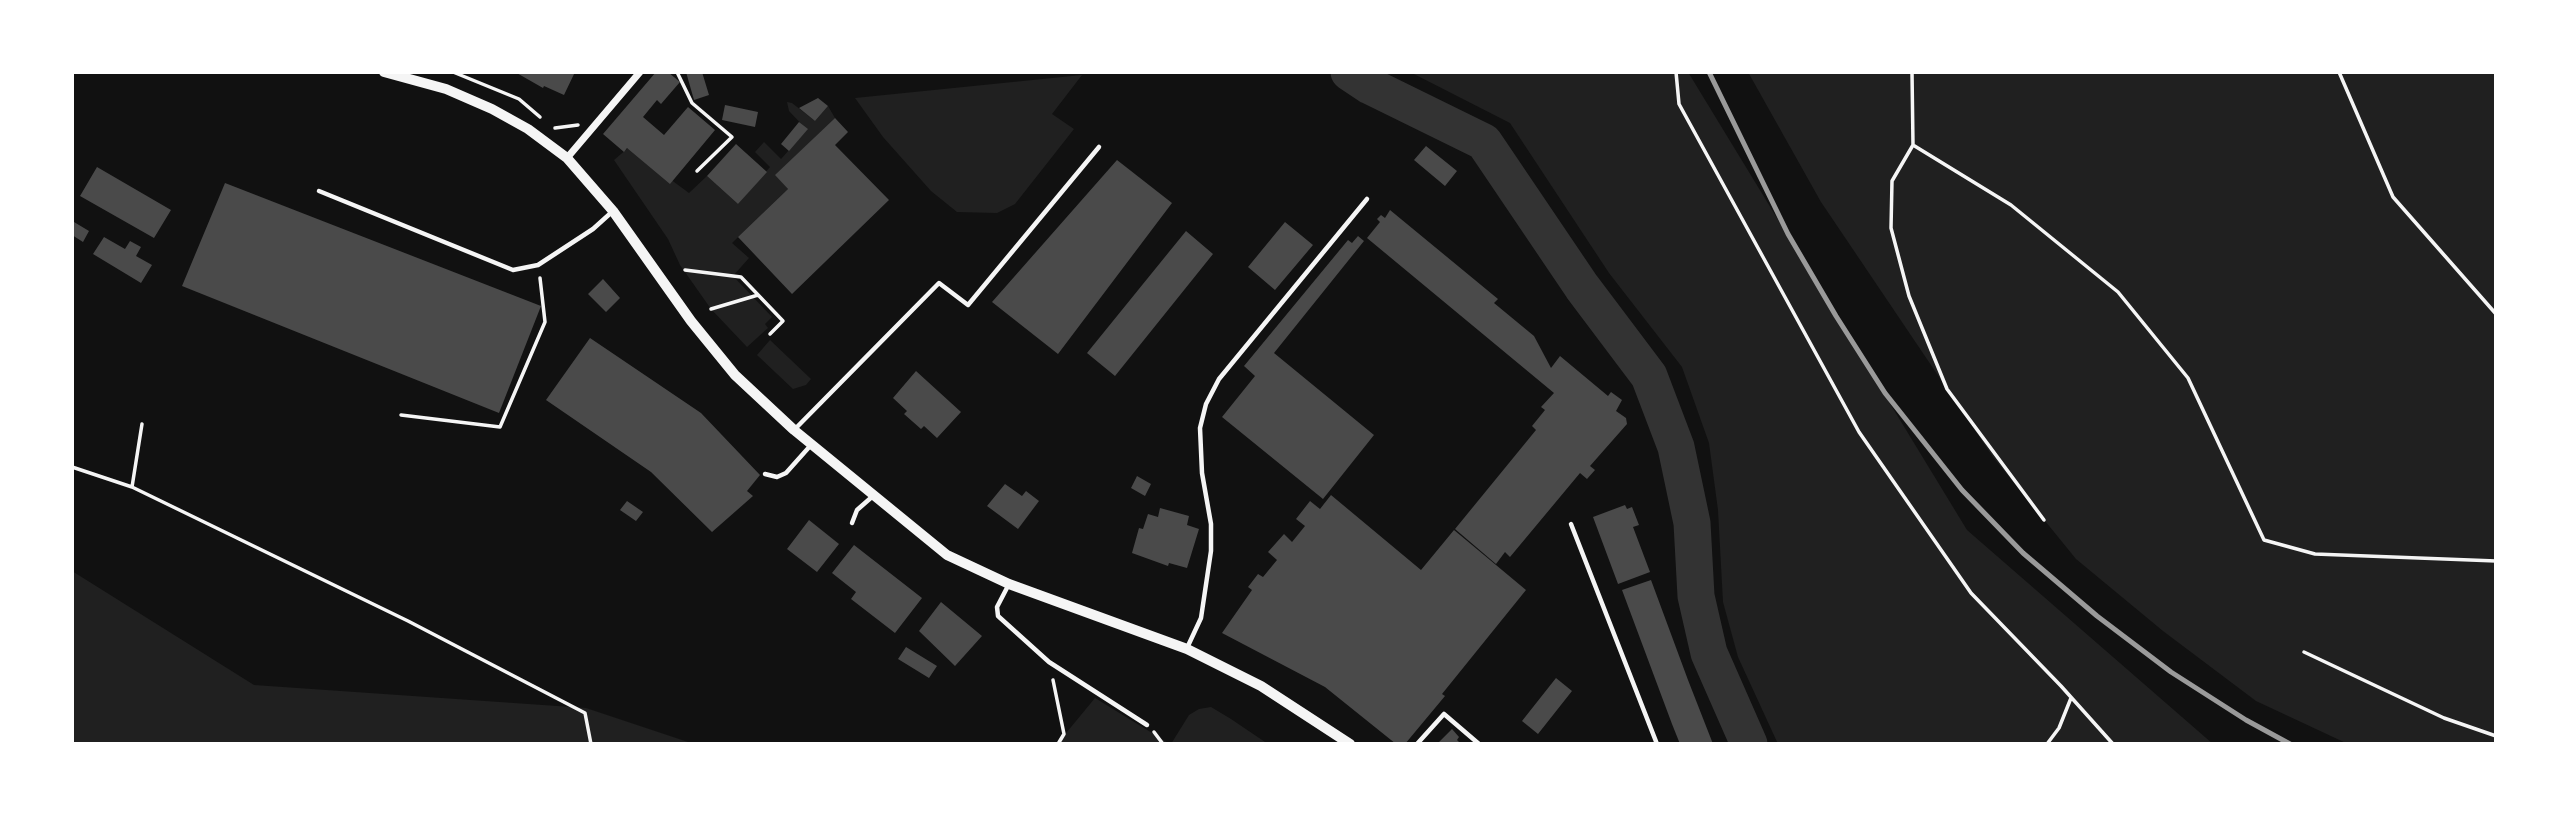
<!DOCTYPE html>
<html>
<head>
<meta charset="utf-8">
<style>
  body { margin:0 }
  #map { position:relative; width:2568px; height:816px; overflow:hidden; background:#111; font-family:Ubuntu,sans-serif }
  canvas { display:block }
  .frame { position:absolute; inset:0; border:74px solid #fff; pointer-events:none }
</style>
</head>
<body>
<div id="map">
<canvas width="2568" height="816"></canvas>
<div class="frame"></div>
</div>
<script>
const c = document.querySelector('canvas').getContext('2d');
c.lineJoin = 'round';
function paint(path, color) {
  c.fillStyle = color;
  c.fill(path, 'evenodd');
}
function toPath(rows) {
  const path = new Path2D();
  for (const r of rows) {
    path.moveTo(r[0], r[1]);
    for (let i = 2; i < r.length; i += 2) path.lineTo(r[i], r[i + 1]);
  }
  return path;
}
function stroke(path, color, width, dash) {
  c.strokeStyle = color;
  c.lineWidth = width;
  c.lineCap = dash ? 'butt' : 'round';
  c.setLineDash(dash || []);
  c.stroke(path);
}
const green = toPath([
  [1410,72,1688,72,1967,530,2213,744,1778,744,1738,657,1723,602,1718,510,1709,443,1682,367,1609,273,1510,123],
  [1748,72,2496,72,2496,744,2348,744,2256,701,2163,631,2076,559,1993,457,1821,202],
  [1082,75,1052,114,1074,129,1015,204,997,213,957,212,931,191,883,137,855,98],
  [787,102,792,103,815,121,828,106,835,118,776,175,788,189,732,243,749,258,733,276,772,317,765,324,768,328,747,347,711,309,680,265,668,239,614,160,628,148,689,193,707,176,738,204,770,167,755,152,764,142,781,159,807,130,789,111],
  [770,340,811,379,806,385,793,389,757,355],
  [72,571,254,685,586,708,694,744,72,744],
  [1095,698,1170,744,1057,744],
  [1211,707,1231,719,1268,744,1171,744,1189,715,1199,709]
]);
const river = toPath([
  [1349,72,1370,86,1484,142,1582,287,1649,376,1676,447,1692,523,1696,596,1709,653,1749,744]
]);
const building = toPath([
  [515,72,575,72,564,95,544,86,543,88],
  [656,72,668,72,680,82,661,104,657,100,643,117,664,135,688,107,715,130,670,184,627,148,624,152,603,134],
  [686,72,702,72,709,95,694,100],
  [818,98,828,106,815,121,799,108],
  [725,105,758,112,755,127,722,120],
  [835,118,848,132,835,145,889,200,792,294,738,237,788,189,775,175],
  [799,122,808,129,789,151,781,144],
  [736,144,767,172,738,204,707,176],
  [1426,146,1457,171,1445,186,1414,160],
  [1117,160,1172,203,1058,354,992,302],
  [97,167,171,210,154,238,80,196],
  [225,183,541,306,499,413,182,286],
  [1390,210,1498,299,1494,303,1534,336,1551,368,1560,356,1608,396,1611,392,1622,400,1616,411,1626,418,1627,424,1590,466,1595,470,1587,479,1580,473,1510,557,1505,552,1496,564,1455,529,1536,430,1532,426,1545,410,1541,407,1554,393,1367,238,1380,222,1377,219,1381,215,1385,218],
  [74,222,89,231,83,242,72,235],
  [1285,222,1313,245,1275,290,1248,267],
  [1186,231,1213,254,1115,376,1087,353],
  [1358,236,1364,241,1274,353,1374,435,1323,499,1222,417,1255,376,1244,366,1348,240,1352,243],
  [104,237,125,249,130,241,141,247,136,256,152,265,141,283,93,254],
  [603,279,620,298,606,312,588,294],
  [590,338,701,413,760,475,747,491,753,496,712,532,651,472,546,400],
  [916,371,961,412,937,438,924,426,921,429,904,414,907,411,893,398],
  [1137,476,1151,484,1145,496,1131,488],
  [1005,484,1022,496,1026,491,1039,501,1018,529,987,506],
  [1331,495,1421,570,1454,530,1526,590,1442,694,1445,696,1405,744,1396,744,1325,687,1222,633,1252,590,1248,587,1258,574,1263,577,1277,560,1268,552,1284,534,1292,542,1305,526,1296,519,1310,501,1320,509],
  [627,501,643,512,636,521,620,510],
  [1625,505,1627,509,1632,507,1639,525,1633,527,1650,572,1618,584,1593,517],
  [1160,508,1189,516,1187,525,1199,529,1187,568,1169,563,1168,566,1132,553,1139,528,1143,529,1148,514,1158,517],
  [809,520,839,544,817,572,787,549],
  [854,545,922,598,895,633,851,599,856,592,832,573],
  [1651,580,1688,680,1713,744,1680,744,1672,724,1622,590],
  [941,602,982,636,955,666,919,631],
  [906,647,937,666,929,678,898,659],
  [1556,678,1572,691,1538,734,1522,721],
  [1452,729,1459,737,1457,740,1461,744,1437,744]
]);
const path = toPath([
  [453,72,519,99,540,117],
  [677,72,692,103,732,137,697,171],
  [1676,72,1679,104,1859,432,1971,593,2061,686,2113,744],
  [1912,72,1913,145,1892,181,1891,228,1909,296,1947,389,2044,520],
  [2339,72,2393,197,2496,314],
  [555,128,578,125],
  [1913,145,2011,205,2118,292,2188,378,2264,540,2315,554,2496,561],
  [685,270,741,277,783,321,770,334],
  [711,309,758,295],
  [401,415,500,427,545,322,540,278],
  [72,467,132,487,408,621,585,713,591,744],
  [132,487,142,424],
  [2304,652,2444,718,2496,736],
  [1053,680,1064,734,1058,744],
  [1154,732,1163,744],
  [2047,744,2059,728,2071,698]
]);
const service = toPath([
  [319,191,513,270,538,265,593,229,613,211],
  [795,429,939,283,968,305,1099,147],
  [765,474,777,477,786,473,811,445],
  [852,523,857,510,873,496],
  [1571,524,1657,744],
  [1009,584,997,607,998,616,1049,662,1147,725],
  [1187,648,1201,618,1211,551,1211,524,1202,473,1200,428,1206,404,1219,379,1367,199],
  [1417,744,1444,714,1479,744]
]);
const minor = toPath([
  [567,158,640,72]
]);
const tertiary = toPath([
  [384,72,446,89,492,109,528,129,567,158,613,211,691,321,735,375,794,430,947,555,1009,584,1187,649,1261,686,1350,744]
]);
const rail = toPath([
  [1709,72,1788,234,1836,316,1885,393,1962,490,2023,553,2097,616,2171,672,2246,720,2290,744]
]);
paint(green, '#202020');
stroke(river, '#333', 37);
paint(building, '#4a4a4a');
stroke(path, '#f5f5f5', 3.5);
stroke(service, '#f5f5f5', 4.5);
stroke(minor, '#f5f5f5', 7);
stroke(tertiary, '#f5f5f5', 10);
stroke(rail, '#9a9a9a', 5);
</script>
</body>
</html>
